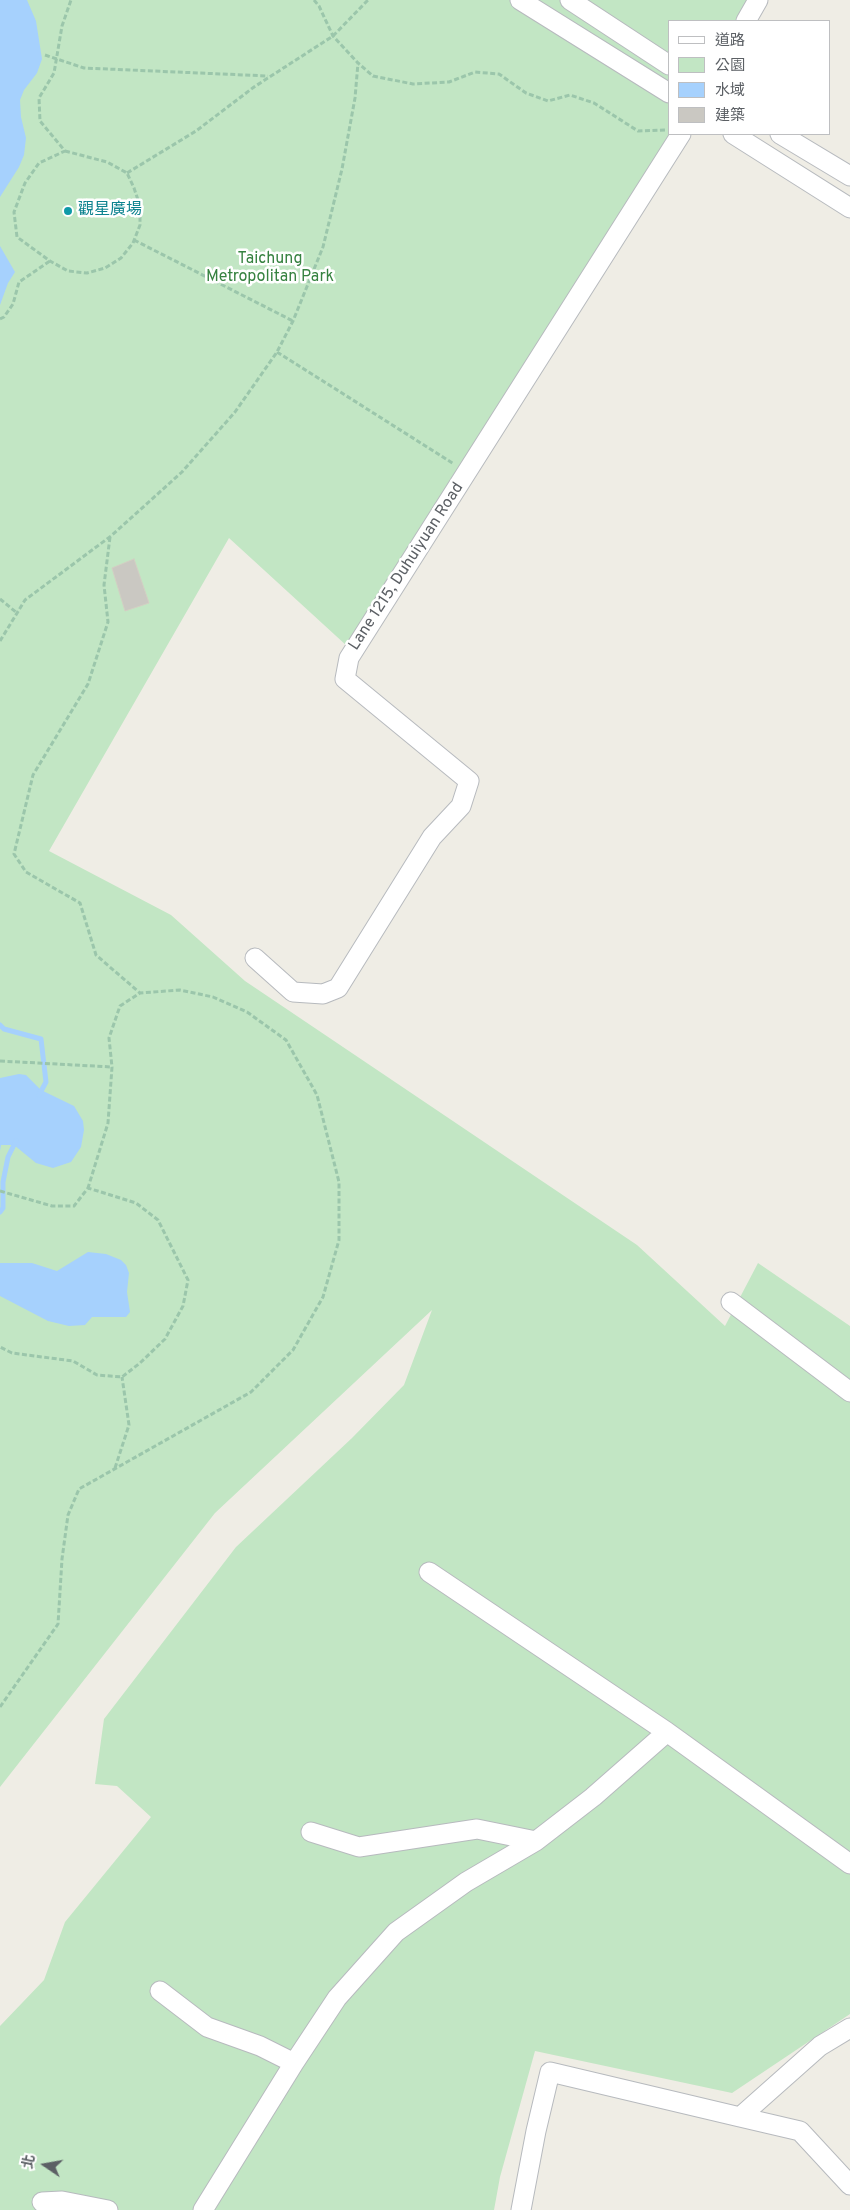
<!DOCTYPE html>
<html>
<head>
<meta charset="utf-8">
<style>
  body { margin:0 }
  #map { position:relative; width:850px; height:2210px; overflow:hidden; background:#efede5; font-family:Overpass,"Noto Sans TC",sans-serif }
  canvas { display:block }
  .legend { position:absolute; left:668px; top:20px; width:162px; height:115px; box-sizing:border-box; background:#fff; border:1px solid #bebfc1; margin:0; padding:6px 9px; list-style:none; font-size:15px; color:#5c6065 }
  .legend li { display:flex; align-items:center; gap:10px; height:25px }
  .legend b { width:25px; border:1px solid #bebfc1 }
  .north { position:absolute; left:20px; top:2140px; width:50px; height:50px; -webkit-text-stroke:4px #fff; paint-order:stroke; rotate:282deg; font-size:14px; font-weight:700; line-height:20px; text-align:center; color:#5c6065 }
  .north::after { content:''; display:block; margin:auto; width:18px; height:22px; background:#5c6065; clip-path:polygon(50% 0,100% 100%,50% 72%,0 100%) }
</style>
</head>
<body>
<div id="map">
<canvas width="850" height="2210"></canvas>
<ul class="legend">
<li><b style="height:6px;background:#fff"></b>道路</li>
<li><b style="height:14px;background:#c2e6c4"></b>公園</li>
<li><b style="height:14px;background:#a6d1fd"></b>水域</li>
<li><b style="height:14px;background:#cac8c2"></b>建築</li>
</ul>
<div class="north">北</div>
</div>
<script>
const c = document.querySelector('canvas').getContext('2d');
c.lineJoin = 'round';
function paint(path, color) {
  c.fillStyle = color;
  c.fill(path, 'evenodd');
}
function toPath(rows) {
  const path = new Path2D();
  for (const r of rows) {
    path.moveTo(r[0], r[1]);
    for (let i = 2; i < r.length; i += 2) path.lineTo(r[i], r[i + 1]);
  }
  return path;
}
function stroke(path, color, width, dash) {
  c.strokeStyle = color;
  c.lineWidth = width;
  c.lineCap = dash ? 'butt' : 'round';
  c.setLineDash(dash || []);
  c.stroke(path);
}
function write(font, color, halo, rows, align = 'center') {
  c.font = font + ' Overpass,"Noto Sans TC",sans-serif';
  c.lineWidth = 5;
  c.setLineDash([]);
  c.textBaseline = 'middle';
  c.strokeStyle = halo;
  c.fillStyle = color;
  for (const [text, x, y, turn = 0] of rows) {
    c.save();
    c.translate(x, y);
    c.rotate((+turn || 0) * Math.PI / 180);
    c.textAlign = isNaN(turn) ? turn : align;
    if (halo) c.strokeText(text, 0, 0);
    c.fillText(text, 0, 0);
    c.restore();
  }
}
const green = toPath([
  [0,0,751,0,738,21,669,21,669,134,673,134,347,646,229,538,49,851,171,915,245,981,637,1245,725,1326,758,1263,850,1326,850,2014,732,2093,535,2051,500,2177,494,2210,0,2210,0,2026,44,1980,65,1922,151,1817,117,1786,95,1784,104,1719,236,1547,352,1438,404,1385,432,1310,215,1513,0,1787]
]);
const water = toPath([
  [0,0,27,0,36,21,42,59,37,73,24,90,20,100,21,117,26,138,24,155,19,167,0,197],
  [0,246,15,272,8,283,0,305],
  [19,1074,26,1075,41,1090,74,1106,83,1121,84,1130,81,1147,71,1162,53,1168,36,1163,14,1145,1,1145,0,1151,0,1078],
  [88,1252,106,1254,121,1260,126,1265,129,1273,127,1292,130,1312,126,1317,92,1317,85,1325,69,1326,48,1321,0,1296,0,1263,32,1263,57,1271]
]);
const stream = toPath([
  [0,1025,4,1029,41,1039,46,1082,39,1095],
  [0,1212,3,1208,3,1182,8,1157,16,1141]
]);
const building = toPath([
  [134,559,149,603,125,611,112,568,134,559]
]);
const path = toPath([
  [314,0,319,6,333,36,358,63,373,76,413,84,449,82,475,72,499,74,526,93,548,101,570,95,594,103,638,131,665,130],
  [45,55,84,68,268,76],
  [65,151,107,162,127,173,134,188,140,206,140,225,133,243,121,258,105,268,87,273,68,271,50,261,17,237,14,212,25,183,39,163,65,151,40,121,39,98,54,73,62,26,71,0],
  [127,173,196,131,254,87,333,36,368,0],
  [134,240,293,321],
  [0,319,4,317,13,304,19,282,50,261],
  [277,352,454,464],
  [110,537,104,585,108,622,88,684,33,775,14,854,26,872,80,903,96,955,140,993],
  [0,599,17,613],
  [0,641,25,600,111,536,182,472,235,412,277,352,293,321,323,247,342,169,355,98,358,63],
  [0,1061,112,1067],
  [0,1191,52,1206,74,1206,88,1188,136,1203,158,1220,188,1280,183,1306,165,1339,140,1363,122,1377,97,1375,73,1361,12,1353,0,1347],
  [115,1468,129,1425,122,1377],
  [0,1707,58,1624,62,1559,68,1515,79,1489,251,1392,293,1350,323,1297,339,1240,339,1182,317,1095,286,1040,247,1012,213,997,180,990,140,993,120,1006,109,1038,112,1067,108,1123,88,1188]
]);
const minor = toPath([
  [520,0,669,93],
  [570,0,669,65],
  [746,21,758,0],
  [733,134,850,208],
  [780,134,850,176],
  [255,958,293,992,323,994,338,988,432,837,461,806,469,781,345,679,349,658,681,134],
  [731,1302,850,1392],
  [429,1572,667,1732,850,1864],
  [311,1832,359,1847,477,1829,536,1841],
  [160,1991,207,2027,260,2046,294,2063],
  [740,2117,800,2131,850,2185],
  [42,2202,62,2201,108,2210],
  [203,2210,294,2063,337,1998,396,1932,466,1882,536,1841,593,1797,667,1732],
  [521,2210,536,2131,550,2072,740,2117,820,2046,850,2028]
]);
const markers = [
  [68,211,5,"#0f9aa8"]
];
const cultureNames = [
  ["觀星廣場",78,211]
];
const parkNames = [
  ["Taichung",270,260],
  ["Metropolitan Park",270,278]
];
const streetNames = [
  ["Lane 1215, Duhuiyuan Road",407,567,-57]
];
paint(green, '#c2e6c4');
paint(water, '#a6d1fd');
stroke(stream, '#a6d1fd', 5);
paint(building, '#cac8c2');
stroke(building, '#d3cfc3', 1);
stroke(minor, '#b7babe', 21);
stroke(path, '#9bc6ab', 3, [5, 2.5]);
stroke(minor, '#fff', 19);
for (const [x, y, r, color] of markers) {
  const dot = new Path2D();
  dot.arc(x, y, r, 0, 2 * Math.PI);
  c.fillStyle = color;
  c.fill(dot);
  stroke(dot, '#fff', 2);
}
write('16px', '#0d838f', '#fff', cultureNames, 'left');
write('16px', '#368240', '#fff', parkNames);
write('16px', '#5c6065', '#fff', streetNames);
</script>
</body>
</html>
